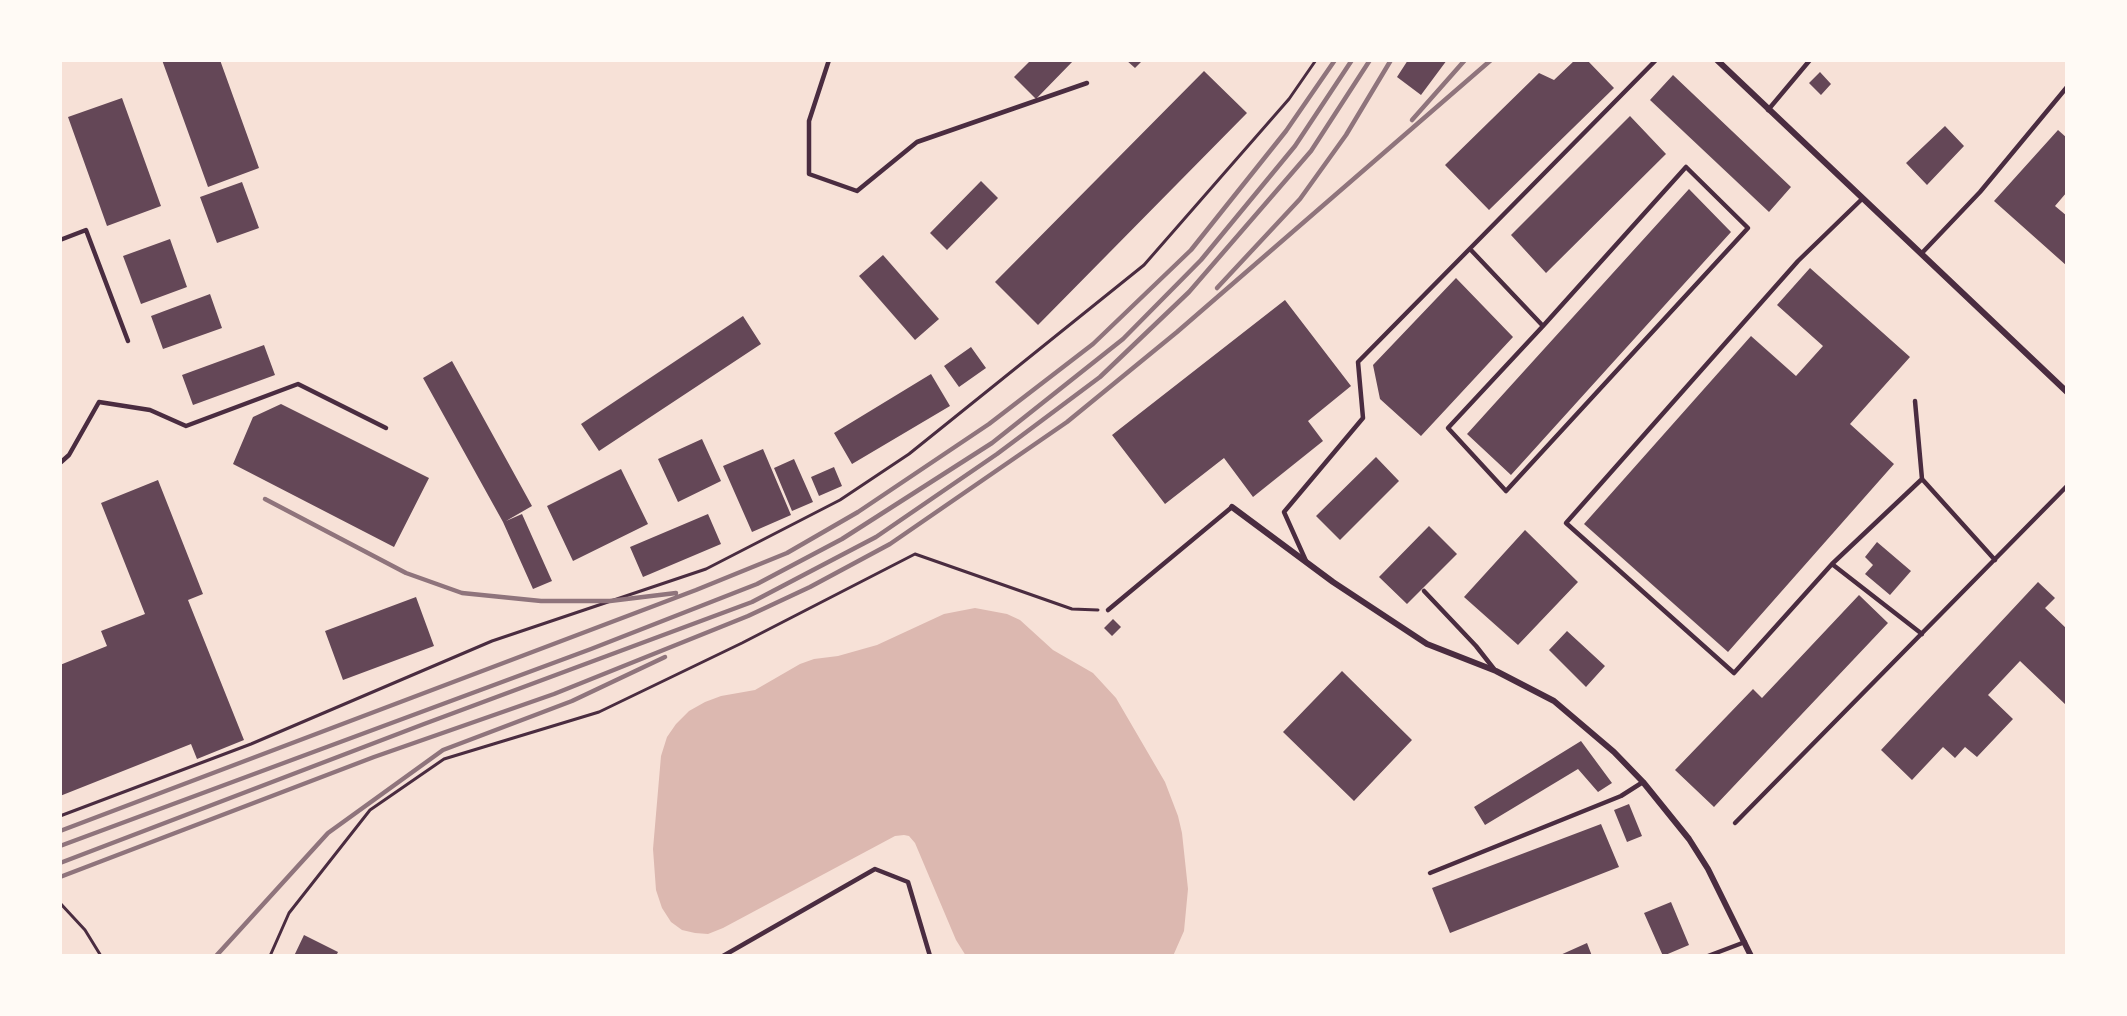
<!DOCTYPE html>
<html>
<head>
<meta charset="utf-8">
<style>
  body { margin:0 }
  #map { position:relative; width:2127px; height:1016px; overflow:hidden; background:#f7e1d7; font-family:Overpass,sans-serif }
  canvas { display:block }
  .frame { position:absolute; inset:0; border:62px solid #fffaf5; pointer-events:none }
</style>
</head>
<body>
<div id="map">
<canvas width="2127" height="1016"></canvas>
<div class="frame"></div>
</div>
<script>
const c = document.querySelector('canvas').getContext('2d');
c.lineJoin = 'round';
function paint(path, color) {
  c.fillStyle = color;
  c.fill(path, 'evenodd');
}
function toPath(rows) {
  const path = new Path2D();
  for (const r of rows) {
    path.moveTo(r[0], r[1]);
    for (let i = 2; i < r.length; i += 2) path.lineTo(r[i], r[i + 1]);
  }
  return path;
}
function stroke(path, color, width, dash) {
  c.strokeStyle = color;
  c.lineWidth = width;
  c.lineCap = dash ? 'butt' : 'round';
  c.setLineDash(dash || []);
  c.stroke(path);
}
const water = toPath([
  [975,608,1007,614,1020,620,1053,650,1093,673,1116,698,1165,782,1178,816,1182,833,1188,889,1184,931,1173,956,966,956,956,940,915,843,909,836,904,835,895,836,723,928,708,934,695,933,682,930,671,922,662,908,656,890,653,849,661,756,667,737,676,724,689,711,705,702,721,696,755,690,800,664,814,659,838,656,877,645,944,614]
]);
const building = toPath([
  [162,60,220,60,259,168,208,187],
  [1031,60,1074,60,1036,99,1014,77],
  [1126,60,1143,60,1135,68],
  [1408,60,1447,60,1421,95,1397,77],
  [1575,60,1587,60,1614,88,1489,210,1445,165,1539,73,1554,80],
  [1204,71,1247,113,1038,325,995,282],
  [1820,72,1831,84,1821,95,1809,83],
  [1673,75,1791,187,1769,212,1650,100],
  [122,98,161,206,107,226,68,117],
  [1630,116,1666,154,1546,273,1511,235],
  [1945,126,1964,146,1927,185,1906,163],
  [2058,130,2067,138,2067,192,2055,206,2067,216,2067,266,1994,201],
  [981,181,998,198,947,250,930,233],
  [242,182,259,228,217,243,200,197],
  [1689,189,1731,232,1511,475,1467,434],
  [170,239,187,287,141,304,123,256],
  [883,255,939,319,915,340,859,276],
  [1810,268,1910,357,1850,424,1894,464,1728,652,1584,524,1751,336,1796,376,1823,346,1777,305],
  [1456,278,1513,337,1421,436,1380,399,1373,365],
  [210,294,222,328,163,349,151,316],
  [1285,300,1351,386,1308,421,1323,441,1253,497,1224,458,1165,504,1112,435],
  [743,316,761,344,599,451,581,424],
  [264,345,275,375,193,405,182,375],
  [971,347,986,368,959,387,944,366],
  [452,361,532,506,506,521,522,514,552,581,533,589,503,522,423,378],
  [931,374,950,406,852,464,834,433],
  [281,404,429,478,394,547,233,464,253,417],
  [702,439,721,481,678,502,658,459],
  [763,449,791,515,752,532,723,466],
  [1376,457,1399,481,1340,540,1316,516],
  [794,459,813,502,792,511,774,468],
  [834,467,842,486,819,496,811,477],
  [621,469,648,524,573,561,547,506],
  [158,480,203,594,188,600,244,740,197,759,191,744,60,796,60,665,107,646,101,631,145,614,101,503],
  [708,514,721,544,643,577,630,547],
  [1429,526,1457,554,1407,604,1379,577],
  [1525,530,1578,582,1518,645,1464,597],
  [1877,542,1911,571,1890,595,1865,574,1873,565,1865,557],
  [2038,582,2055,598,2045,608,2067,629,2067,706,2020,661,1988,695,2013,719,1977,757,1965,747,1955,758,1943,747,1912,780,1881,750],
  [1859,595,1888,623,1714,807,1675,770,1753,689,1762,698],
  [416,597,434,646,343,680,325,631],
  [1113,619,1121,627,1112,636,1104,628],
  [1567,631,1605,666,1586,687,1549,650],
  [1342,671,1412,740,1354,801,1283,732],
  [1581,741,1612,783,1598,792,1578,769,1485,825,1474,807],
  [1629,804,1642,836,1627,842,1614,810],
  [1601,824,1619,867,1450,933,1432,888],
  [1671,902,1689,945,1663,956,1644,913],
  [304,935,338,952,336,956,294,956],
  [1587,943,1592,956,1558,956]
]);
const path = toPath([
  [60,816,251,744,492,641,706,569,840,500,909,454,1144,265,1289,99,1316,60],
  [60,903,85,930,101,956],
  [270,956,289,913,370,810,444,759,599,712,742,643,915,554,1072,609,1098,610]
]);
const service = toPath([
  [829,60,809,121,809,174,857,191,917,142,1087,83],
  [1768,110,1810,60],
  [1862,199,1798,261,1566,523,1734,673,1832,564,1922,634],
  [60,240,86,230,128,341],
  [1470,249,1543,326,1686,167,1748,228,1506,491,1448,428,1543,326],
  [1921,254,1980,192,2067,87],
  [1915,401,1922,479,1995,560],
  [60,463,69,455,99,402,150,410,186,426,298,384,386,428],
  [1306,561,1284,512,1363,418,1358,362,1656,60],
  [1832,564,1922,479],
  [1424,591,1476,646,1494,669],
  [1108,610,1232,507],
  [1735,823,2067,486],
  [1430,873,1621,796,1643,782],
  [723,956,875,869,908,882,930,956],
  [1708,956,1745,942]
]);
const minor = toPath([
  [1717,60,2067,392],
  [1232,507,1333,582,1427,644,1496,671,1554,701,1614,752,1643,782,1689,839,1708,869,1751,956]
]);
const rail = toPath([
  [1412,120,1465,60],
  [1217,288,1300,199,1346,135,1391,60],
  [265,499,406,573,462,593,541,601,610,601,676,593],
  [60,831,696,590,787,553,858,512,989,424,1093,344,1191,250,1286,131,1335,60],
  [60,846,591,649,757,584,842,539,992,443,1123,339,1201,260,1295,146,1352,60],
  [60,863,424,724,752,602,876,537,997,454,1100,377,1189,292,1311,151,1370,60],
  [60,877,374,757,554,694,748,616,810,587,890,544,1067,422,1177,332,1491,60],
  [216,956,328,833,443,750,572,701,665,657]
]);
paint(water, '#dcb8b0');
paint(building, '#644757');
stroke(path, '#4a2c40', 3);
stroke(service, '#4a2c40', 4.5);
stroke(minor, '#4a2c40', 6);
stroke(rail, '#8f747c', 4.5);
</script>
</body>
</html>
